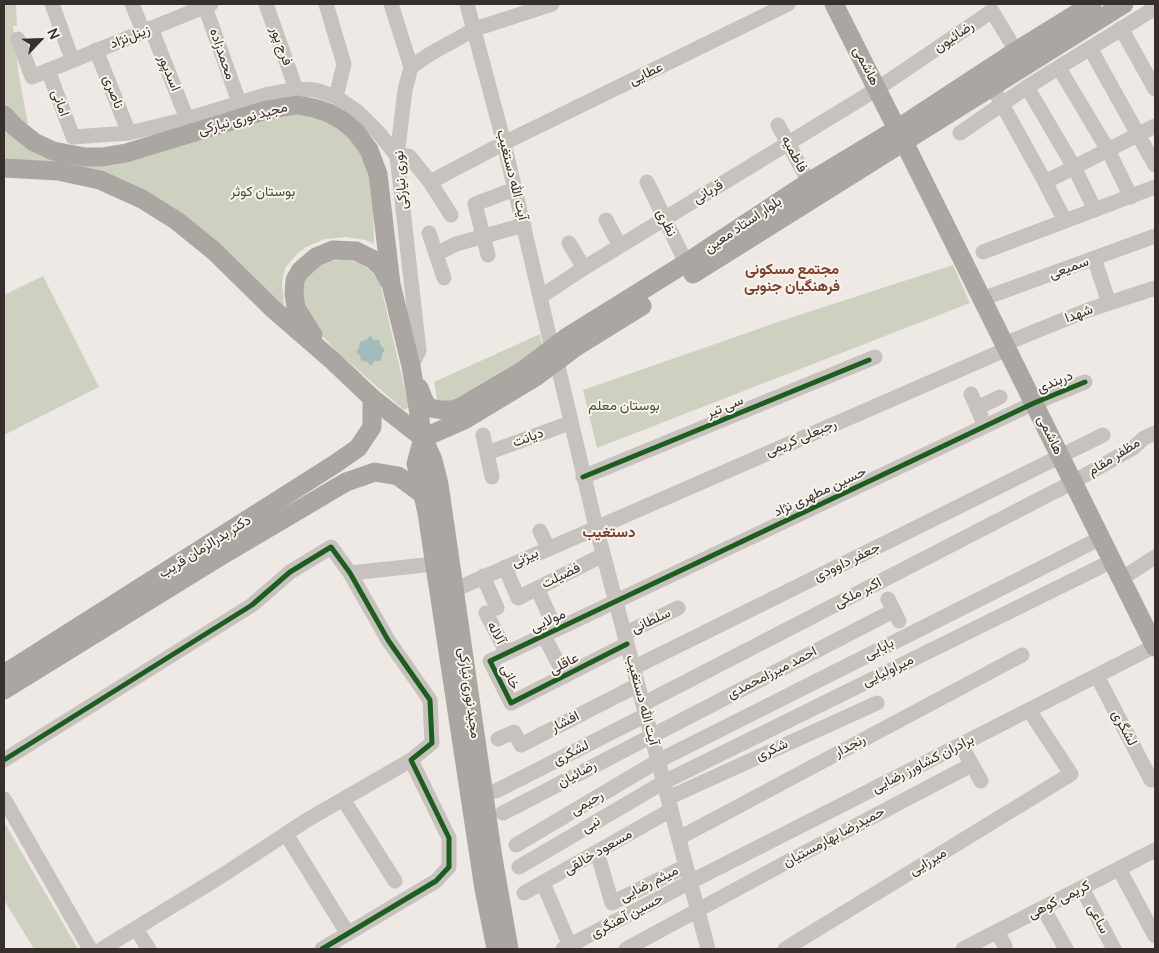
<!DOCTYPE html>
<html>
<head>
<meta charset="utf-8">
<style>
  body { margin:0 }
  #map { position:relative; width:1159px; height:953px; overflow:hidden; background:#eee9e4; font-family:Manrope,sans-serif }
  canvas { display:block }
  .frame { position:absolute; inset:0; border:5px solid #372f2b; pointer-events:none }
  .north { position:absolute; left:15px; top:15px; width:50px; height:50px; -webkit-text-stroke:4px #f9f3ed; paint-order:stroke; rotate:66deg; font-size:14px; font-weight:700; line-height:20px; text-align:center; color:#372f2b }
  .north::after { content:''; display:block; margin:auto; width:18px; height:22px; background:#372f2b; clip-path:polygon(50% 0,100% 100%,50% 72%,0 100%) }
</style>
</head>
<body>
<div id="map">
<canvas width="1159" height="953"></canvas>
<div class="frame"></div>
<div class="north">N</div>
</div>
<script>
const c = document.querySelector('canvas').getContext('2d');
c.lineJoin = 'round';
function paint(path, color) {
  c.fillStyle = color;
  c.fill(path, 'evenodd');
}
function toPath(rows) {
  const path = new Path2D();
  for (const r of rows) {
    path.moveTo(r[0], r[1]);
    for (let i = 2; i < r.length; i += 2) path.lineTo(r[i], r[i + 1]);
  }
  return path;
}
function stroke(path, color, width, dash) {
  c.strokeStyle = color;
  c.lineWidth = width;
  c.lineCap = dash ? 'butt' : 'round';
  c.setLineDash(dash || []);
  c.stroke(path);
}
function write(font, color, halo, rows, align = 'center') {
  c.font = font + ' Manrope,Vazirmatn,sans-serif';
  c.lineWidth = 4;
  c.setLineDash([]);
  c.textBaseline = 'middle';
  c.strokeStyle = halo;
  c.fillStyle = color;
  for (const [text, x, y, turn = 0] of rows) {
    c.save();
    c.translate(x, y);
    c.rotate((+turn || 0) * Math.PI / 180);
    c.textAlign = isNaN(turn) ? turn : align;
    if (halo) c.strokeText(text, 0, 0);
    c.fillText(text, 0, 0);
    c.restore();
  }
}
const green = toPath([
  [4,4,16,4,17,26,13,26,19,76,28,124,23,127,4,107],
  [300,114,328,121,351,139,365,157,373,188,374,244,365,240,346,237,325,239,306,247,297,254,285,268,282,282,284,306,173,210,4,162,4,124,68,160,268,117],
  [345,259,359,263,371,271,380,283,409,407,404,410,336,351,312,324,301,303,300,290,307,277,317,267,330,261],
  [953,265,970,303,597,448,583,390,784,320],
  [43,276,99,387,4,435,4,295],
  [540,334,543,349,450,406,438,404,434,382],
  [4,822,78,949,34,949,4,900]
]);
const water = toPath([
  [370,336,374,340,379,340,381,346,385,350,382,354,381,361,375,361,371,366,367,362,361,361,360,356,356,352,359,348,360,342,366,340]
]);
const minor = toPath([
  [52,4,69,51],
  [132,4,143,31],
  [204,4,239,102],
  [266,4,296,89],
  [326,4,344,64,336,97],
  [391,4,411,67],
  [467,4,504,143,552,348],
  [151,28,187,119],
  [1121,28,1155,89],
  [18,39,32,77,211,4],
  [1090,48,1155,165],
  [96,50,129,133],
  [1059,68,1108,150,1131,197],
  [48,70,73,137,129,133,187,119,269,94,296,89,316,90,336,97,358,112,378,132,397,156,409,156,430,182,451,215],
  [1027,87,1074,167,1095,210],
  [997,95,1045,182,1065,221],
  [778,125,809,182],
  [960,133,1027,87,1155,8],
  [430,182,504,143,788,4],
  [647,182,686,263],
  [1045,182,1155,126],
  [606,220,620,246],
  [429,233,444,278],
  [569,243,584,268],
  [983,252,1155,187],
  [436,254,456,244,524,225],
  [488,255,475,204,515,189],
  [1094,258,1109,303],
  [540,297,584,268,877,89,992,11,1016,51],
  [982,299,1155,236],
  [1004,344,1088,310,1155,288],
  [557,362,596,527,708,949],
  [411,366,419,351,397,156,405,90,411,67,430,54,475,29,552,4],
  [971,394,985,426],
  [977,408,1000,397],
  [483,435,492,477],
  [487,453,570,423],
  [583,477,875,357],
  [540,531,548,548],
  [505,567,518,598,603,555],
  [350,573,434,564],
  [483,576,497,608],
  [1121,579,1155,557],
  [537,588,556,630],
  [454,590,1007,349],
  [888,599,899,621],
  [486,613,507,653],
  [624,634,678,608],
  [544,636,565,676],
  [627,644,511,703,490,661,1034,403,1085,382],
  [633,668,1103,435],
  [1097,676,1151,780],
  [643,704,1073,482,1133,448,1144,438,1155,433],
  [498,739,514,732,521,745,638,685],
  [961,745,981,781],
  [4,760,252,605,290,572,331,547,350,573,388,640,430,700,432,743,411,760,449,838,449,867,436,881,322,949],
  [496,791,646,715],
  [668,798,877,703],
  [4,799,90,949],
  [343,799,395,881],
  [503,813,893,611],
  [286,834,348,934],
  [679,838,1022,655],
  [516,845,658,761,1101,538],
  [597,852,612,903,686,866],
  [519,867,664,782,1112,561],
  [1119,869,1155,936],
  [543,883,570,946],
  [1082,888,1114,949],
  [524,893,671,810],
  [1043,908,1066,949],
  [136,929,149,949],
  [997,932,1005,946],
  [102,949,223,875,307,820,411,760],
  [563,949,690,882,1155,646],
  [626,949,785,863,971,765],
  [785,949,1071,774,1029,710],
  [963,949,1155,850]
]);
const major = toPath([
  [834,4,897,129],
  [4,115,15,127,34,142,53,151,85,157,102,157,126,153,267,110,297,105,314,108,329,113,343,121,356,132,369,150,378,174,391,284,411,366,423,438,433,460,439,484,493,858,509,949],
  [904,142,1155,647],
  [4,168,58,171,100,180,142,199,177,221,214,251,272,308,333,361,372,398,423,438],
  [693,274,1124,4],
  [313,335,296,308,294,294,295,280,300,271,316,257,333,250,356,251,372,259,381,267,389,281],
  [419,388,425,403,430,408,442,410,451,410,461,407,522,371,567,337,686,263,809,182,897,129,1016,51,1092,4],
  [423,438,464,420,537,376,576,347,642,306],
  [423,438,416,464,427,513,484,889,496,949],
  [4,674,335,464,358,448,372,427,372,398],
  [4,690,216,559,346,482,375,472,398,476,421,493]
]);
const cycleway = toPath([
  [583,477,869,360],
  [627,644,511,703,490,661,1034,403,1085,382],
  [4,760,252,605,290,572,331,547,350,573,388,640,430,700,432,743,411,760,449,838,449,867,436,881,322,949]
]);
const streetNames = [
  ["زینل‌نژاد",130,37,-22],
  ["رضائیون",954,37,-34],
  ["فرج پور",281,46,70],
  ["محمدزاده",222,54,71],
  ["هاشمی",866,66,63],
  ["اسدپور",169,73,68],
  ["عطایی",646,74,-26],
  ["ناصری",113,92,69],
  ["امانی",60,103,70],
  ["مجید نوری نیارکی",243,119,-15],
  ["فاطمیه",794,154,62],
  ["آیت الله دستغیب",512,175,76],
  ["نوری نیارکی",401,180,-94],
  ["قربانی",708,192,-31],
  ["نظری",666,223,64],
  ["بلوار استاد معین",743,225,-34],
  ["سمیعی",1069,268,-20],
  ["شهدا",1079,314,-21],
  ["دربندی",1055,382,-22],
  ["سی تیر",725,407,-22],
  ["هاشمی",1050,435,64],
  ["دیانت",528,438,-20],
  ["رجبعلی کریمی",801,438,-23],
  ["مظفر مقام",1114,457,-32],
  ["حسین مطهری نژاد",820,492,-25],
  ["دکتر بدرالزمان قریب",205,547,-32],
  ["بیژنی",525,558,-24],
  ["جعفر داوودی",847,562,-26],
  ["فضیلت",561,576,-26],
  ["اکبر ملکی",858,593,-27],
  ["مولایی",548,621,-25],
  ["سلطانی",651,621,-25],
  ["آلاله",496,633,62],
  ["بابایی",879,649,-27],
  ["عاقلی",564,664,-27],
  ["میراولیایی",888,671,-26],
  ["احمد میرزامحمدی",772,673,-27],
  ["خانی",510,677,64],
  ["مجید نوری نیارکی",469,693,82],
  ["آیت الله دستغیب",642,700,75],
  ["افشار",565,722,-27],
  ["لشگری",1124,728,62],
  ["رنجدار",850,746,-28],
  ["شکری",772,750,-24],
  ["لشکری",571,753,-27],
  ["برادران کشاورز رضایی",923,764,-27],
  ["رضائیان",577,774,-28],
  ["رحیمی",587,803,-31],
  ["نبی",591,825,-31],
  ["حمیدرضا بهارمستیان",834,837,-28],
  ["مسعود خالقی",598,852,-30],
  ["میرزایی",928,862,-31],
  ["میثم رضایی",649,884,-27],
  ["کریمی کوهی",1059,900,-27],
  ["حسین آهنگری",627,916,-28],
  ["ساعی",1098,919,63]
];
const parkNames = [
  ["بوستان کوثر",263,192],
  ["بوستان معلم",624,406]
];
const neighbourhoodNames = [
  ["مجتمع مسکونی",792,270],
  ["فرهنگیان جنوبی",792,287],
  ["دستغیب",609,533]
];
paint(green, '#cfd1c0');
paint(water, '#a3bcbb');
stroke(minor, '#c7c2bd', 15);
stroke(major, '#aca6a2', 19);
stroke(cycleway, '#1b5e20', 5);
write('14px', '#372f2b', '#f9f3ed', streetNames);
write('14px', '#475332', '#f9f3ed', parkNames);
write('bold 15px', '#7d412e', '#f9f3ed', neighbourhoodNames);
</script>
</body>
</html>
